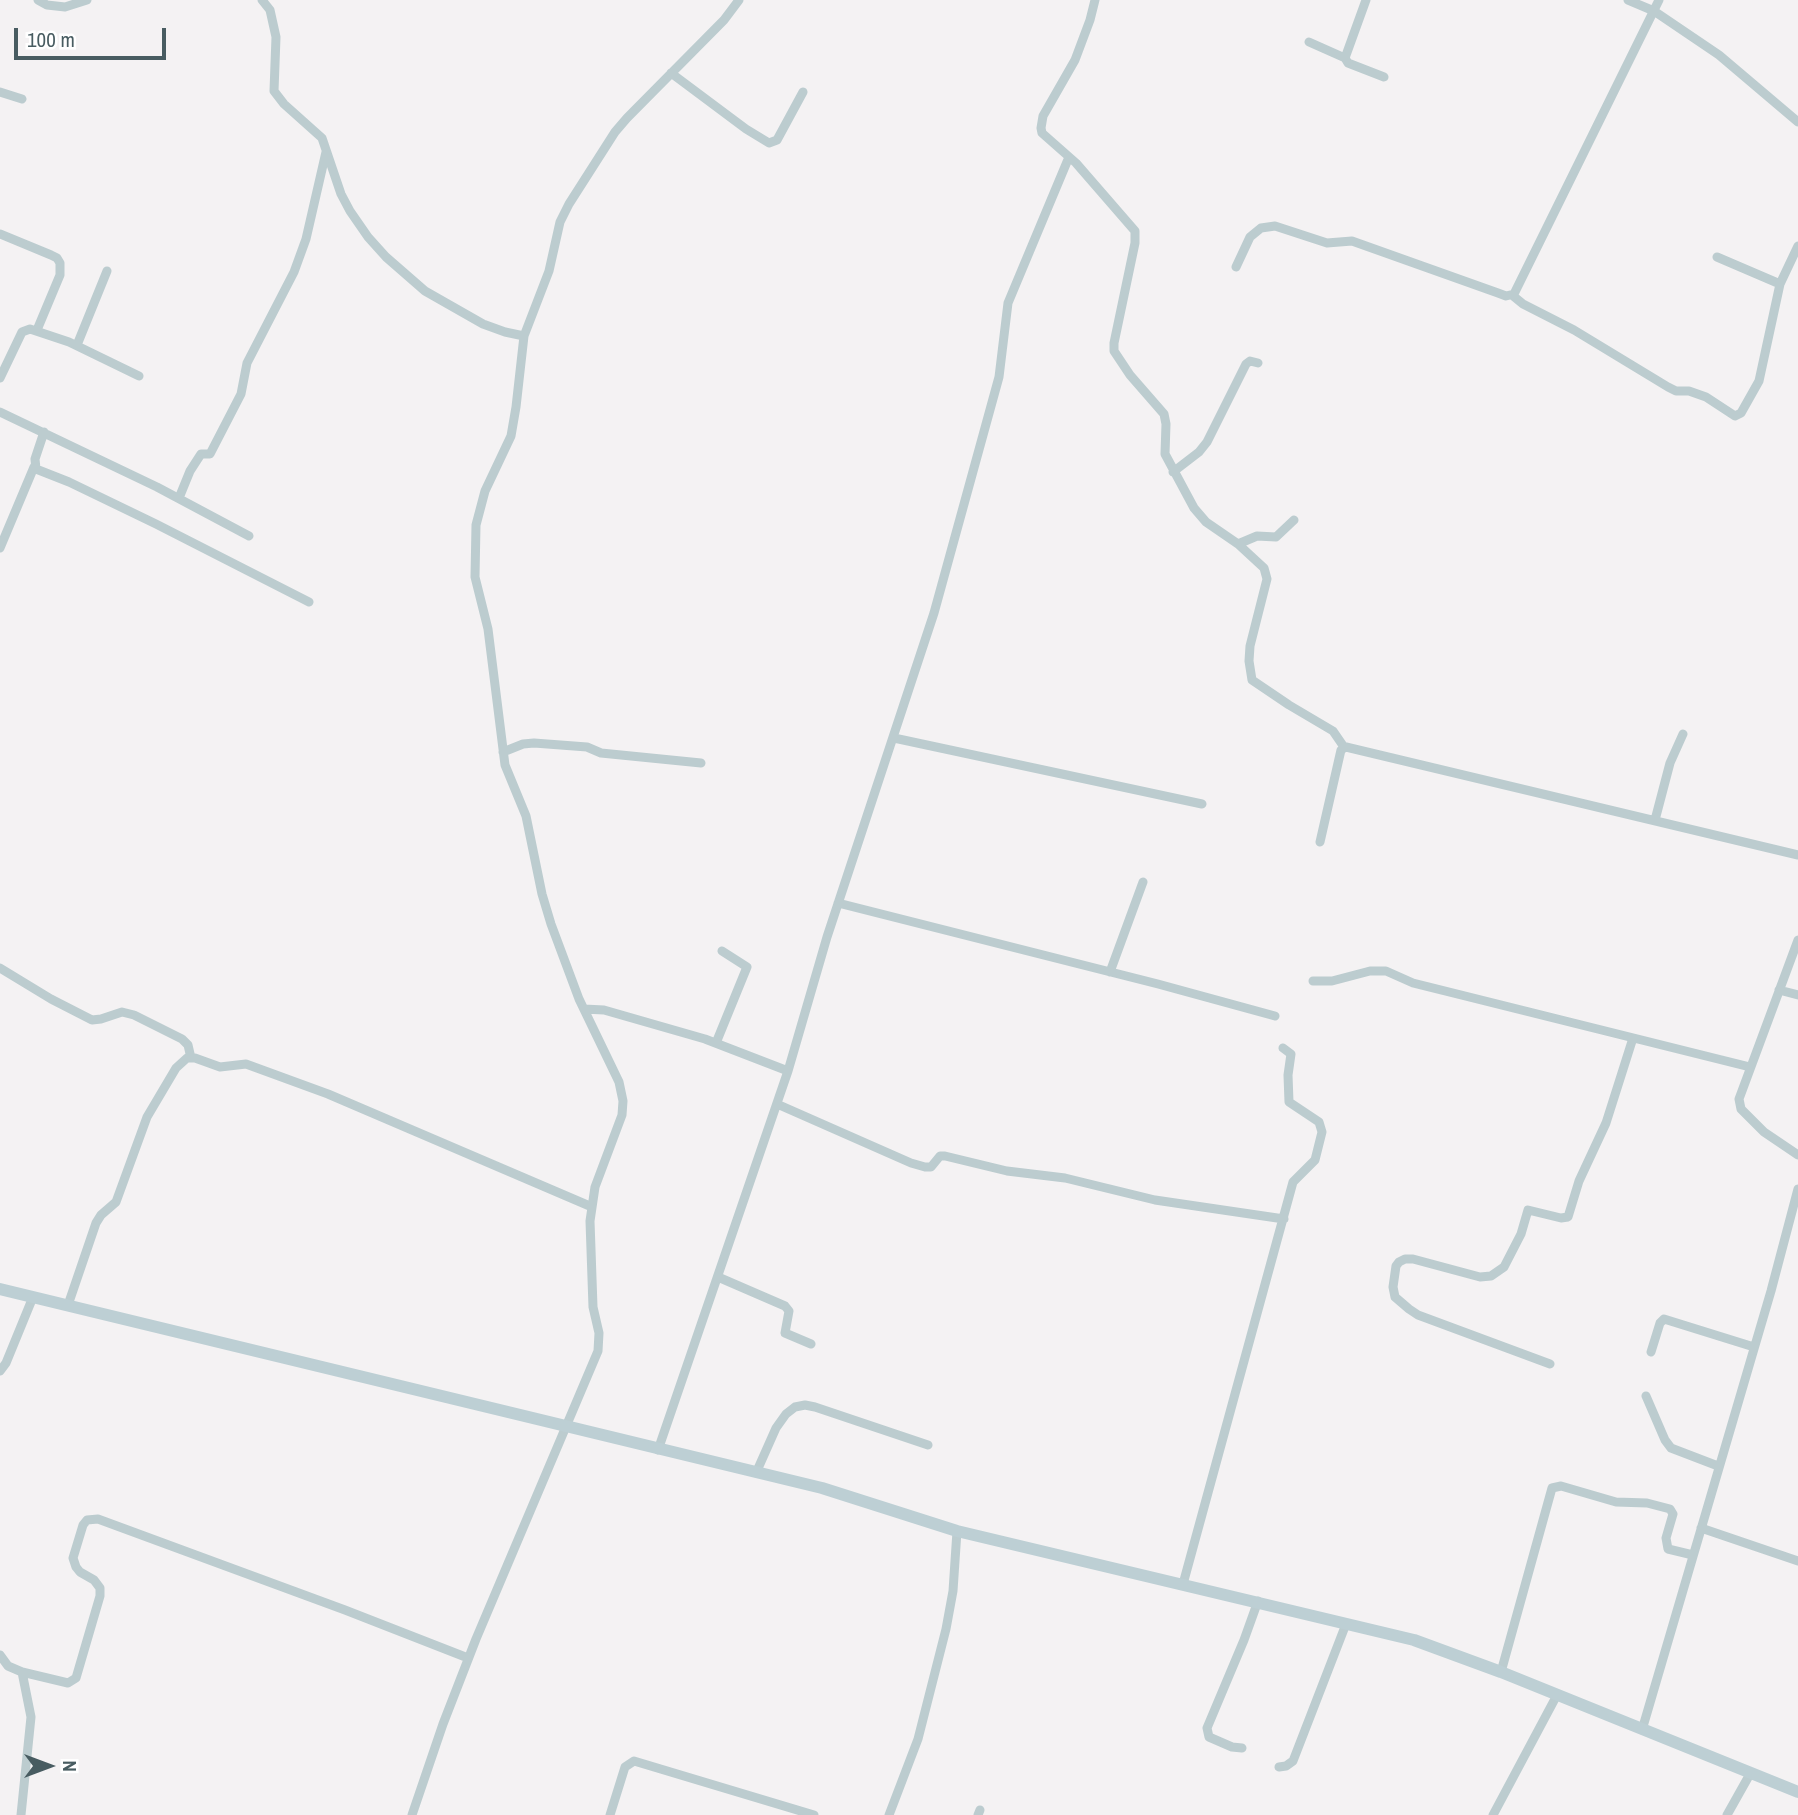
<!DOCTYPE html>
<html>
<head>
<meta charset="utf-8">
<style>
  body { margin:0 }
  #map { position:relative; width:1798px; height:1815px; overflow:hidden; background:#f4f2f3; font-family:"Archivo Narrow",sans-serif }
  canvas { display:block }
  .north { position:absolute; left:14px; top:1731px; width:70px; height:70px; -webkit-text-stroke:5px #fff; paint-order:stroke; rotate:90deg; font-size:19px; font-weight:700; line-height:28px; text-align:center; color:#485c61 }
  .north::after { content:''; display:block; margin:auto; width:24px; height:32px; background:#485c61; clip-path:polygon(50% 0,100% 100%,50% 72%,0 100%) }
  .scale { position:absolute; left:14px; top:28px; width:152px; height:32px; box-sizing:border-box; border:4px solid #485c61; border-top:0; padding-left:9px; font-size:21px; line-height:24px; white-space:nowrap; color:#485c61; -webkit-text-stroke:5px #fff; paint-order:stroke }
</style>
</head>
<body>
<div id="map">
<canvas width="1798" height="1815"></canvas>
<div class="north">N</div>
<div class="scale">100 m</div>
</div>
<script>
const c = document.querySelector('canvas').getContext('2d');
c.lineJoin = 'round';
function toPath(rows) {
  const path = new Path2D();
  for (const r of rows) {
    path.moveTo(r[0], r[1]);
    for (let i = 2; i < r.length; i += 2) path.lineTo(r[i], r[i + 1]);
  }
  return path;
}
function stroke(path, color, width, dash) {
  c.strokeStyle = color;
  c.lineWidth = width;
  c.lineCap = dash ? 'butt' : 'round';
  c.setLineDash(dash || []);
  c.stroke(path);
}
const street = toPath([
  [38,0,47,5,65,7,87,0],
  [262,0,270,10,276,37,274,91,284,104,322,138,341,194,350,211,368,237,386,257,425,291,483,324,505,332,524,336],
  [1095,0,1090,20,1075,60,1043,116,1041,128,1042,133,1076,163,1135,231,1135,243,1114,343,1114,351,1130,375,1164,414,1166,424,1165,454,1194,508,1206,522,1238,544,1264,568,1267,579,1250,646,1249,661,1252,680,1289,705,1333,731,1344,747],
  [1366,0,1345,58,1348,63,1384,77],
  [1628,0,1654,11,1719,55,1798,122],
  [1309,42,1345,58],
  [671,73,746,129,769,143,777,140,803,92],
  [0,92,22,99],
  [0,234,51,255,57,258,60,263,60,275,37,330],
  [1717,257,1780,284],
  [1236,267,1250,237,1261,228,1275,226,1327,243,1352,241,1498,293,1506,296,1514,294,1659,0],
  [1512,295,1523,304,1574,330,1668,387,1676,391,1689,391,1706,397,1735,416,1741,413,1759,381,1780,284,1798,246],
  [77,345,107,271],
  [0,378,22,332,30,329,69,342,139,376],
  [0,412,157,487,249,536],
  [44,432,35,459,36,469,69,482,156,524,309,602],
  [1173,472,1199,452,1207,442,1246,364,1250,361,1258,363],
  [179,498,190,471,201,454,210,454,241,394,247,363,294,272,306,239,326,152],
  [1238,544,1257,536,1276,537,1294,520],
  [0,548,34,467],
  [894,738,1202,804],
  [503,752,523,744,534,743,587,747,601,753,701,763],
  [1655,820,1670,763,1683,734],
  [1320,842,1341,750,1346,747,1798,855],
  [838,903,1158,984,1275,1016],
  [1798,940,1739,1099,1741,1109,1764,1132,1798,1155],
  [0,968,51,999,92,1020,101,1019,122,1012,134,1015,182,1039,188,1045,191,1058],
  [1110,972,1143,882],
  [1313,981,1332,981,1370,971,1386,971,1413,983,1750,1067],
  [1779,990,1798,995],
  [584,1009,604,1010,705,1039,788,1071],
  [716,1043,747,967,722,951],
  [777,1104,911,1163,925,1167,931,1167,940,1156,945,1156,1007,1171,1065,1178,1155,1200,1284,1219],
  [718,1277,785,1306,789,1311,785,1333,811,1344],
  [68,1305,96,1223,101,1215,116,1202,147,1117,176,1068,187,1058,195,1058,220,1067,246,1064,328,1094,592,1207],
  [1651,1352,1660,1323,1664,1319,1754,1347],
  [1550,1364,1418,1315,1409,1309,1395,1297,1393,1287,1396,1266,1399,1262,1405,1259,1413,1259,1480,1277,1491,1276,1504,1267,1521,1234,1528,1210,1561,1218,1568,1217,1579,1181,1606,1123,1633,1038],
  [0,1371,6,1363,33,1297],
  [1646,1396,1665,1440,1671,1448,1718,1466],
  [658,1450,788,1071,827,937,934,613,999,377,1008,303,1069,157],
  [756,1473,776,1428,786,1414,795,1407,805,1405,815,1407,928,1445],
  [1701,1528,1798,1561],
  [1183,1584,1293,1182,1315,1160,1322,1132,1319,1122,1289,1102,1288,1075,1291,1054,1283,1048],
  [0,1655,8,1666,22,1672,68,1683,76,1678,100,1596,100,1588,94,1580,80,1572,76,1567,73,1558,83,1525,87,1520,98,1519,345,1610,468,1658],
  [1501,1672,1552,1488,1561,1486,1616,1502,1647,1503,1670,1509,1673,1514,1666,1538,1668,1549,1693,1555],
  [1642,1730,1771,1291,1798,1189],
  [1242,1748,1232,1747,1209,1737,1207,1728,1244,1640,1258,1601],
  [1279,1767,1286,1766,1293,1761,1346,1624],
  [21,1815,31,1717,22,1672],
  [412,1815,443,1724,476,1639,598,1351,599,1333,593,1307,590,1221,595,1187,622,1115,623,1101,619,1082,579,999,551,924,542,894,526,816,505,765,488,629,475,577,476,525,485,491,511,436,516,407,524,336,549,271,560,222,569,204,615,132,627,118,724,20,739,0],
  [610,1815,625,1767,634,1761,814,1815],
  [889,1815,918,1739,946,1629,953,1591,957,1531],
  [978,1815,980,1810],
  [1493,1815,1557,1695],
  [1727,1815,1750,1774]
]);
const secondary = toPath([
  [0,1289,822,1488,957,1531,1414,1640,1501,1672,1798,1792]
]);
stroke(street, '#bccccf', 9);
stroke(secondary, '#bdcfd4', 12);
</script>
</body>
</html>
